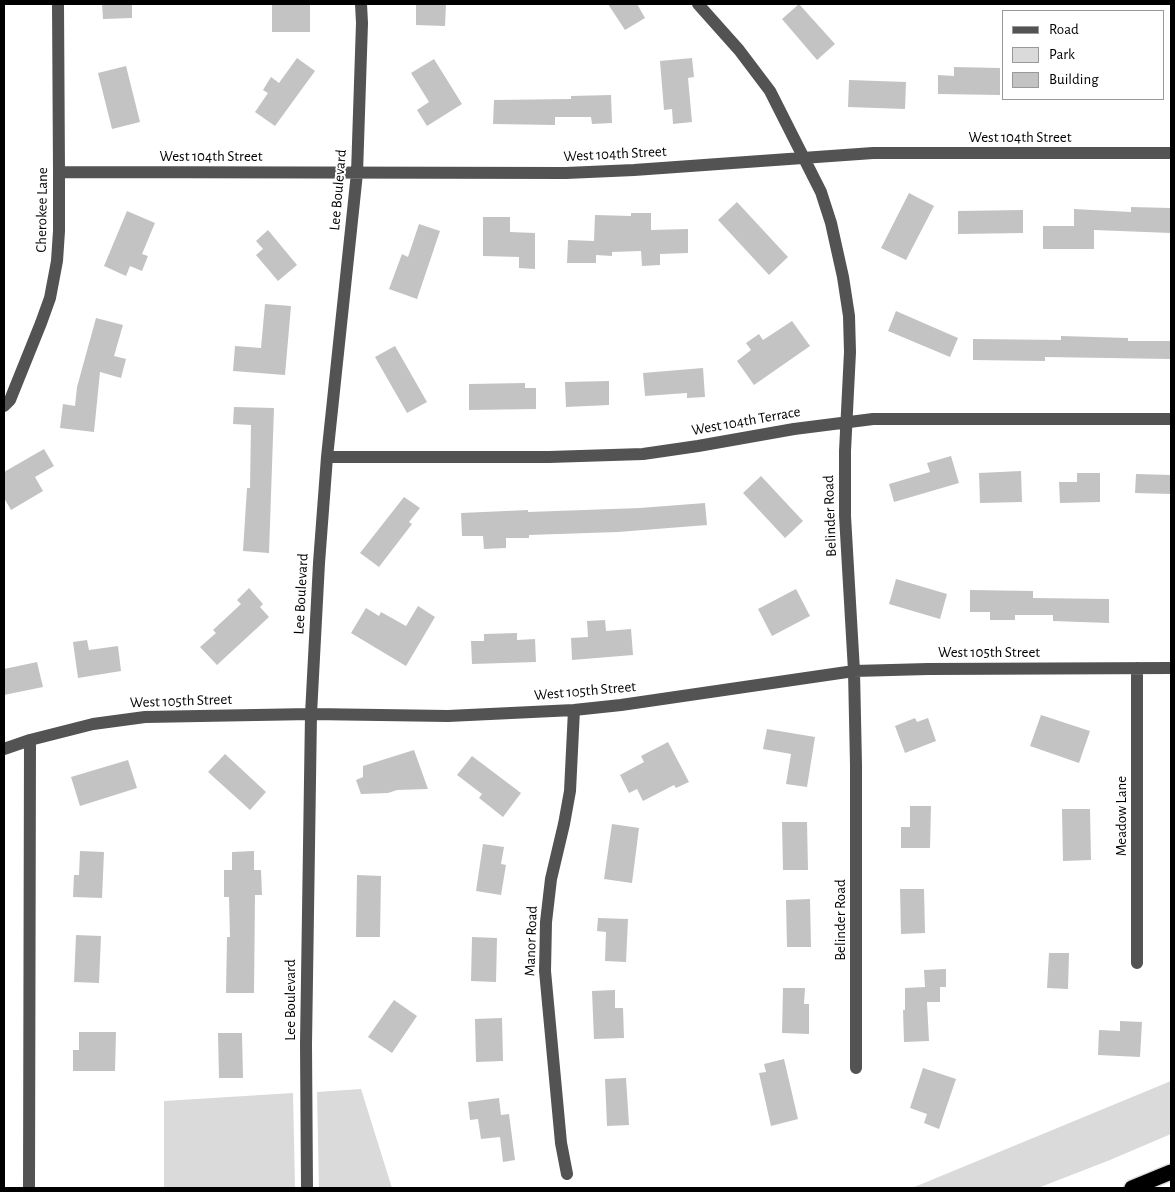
<!DOCTYPE html>
<html>
<head>
<meta charset="utf-8">
<style>
  body { margin:0 }
  #map { position:relative; width:1175px; height:1192px; overflow:hidden; background:#fff; font-family:"Alegreya Sans",sans-serif }
  canvas { display:block }
  .frame { position:absolute; inset:0; border:5px solid #000; pointer-events:none }
  .legend { position:absolute; left:1002px; top:10px; width:162px; height:90px; box-sizing:border-box; background:#fff; border:1px solid #999; margin:0; padding:6px 9px; list-style:none; font-size:15px; color:#000 }
  .legend li { display:flex; align-items:center; gap:10px; height:25px }
  .legend b { width:25px; border:1px solid #999 }
</style>
</head>
<body>
<div id="map">
<canvas width="1175" height="1192"></canvas>
<div class="frame"></div>
<ul class="legend">
<li><b style="height:6px;background:#535353"></b>Road</li>
<li><b style="height:14px;background:#dadada"></b>Park</li>
<li><b style="height:14px;background:#c3c3c3"></b>Building</li>
</ul>
</div>
<script>
const c = document.querySelector('canvas').getContext('2d');
c.lineJoin = 'round';
function paint(path, color) {
  c.fillStyle = color;
  c.fill(path, 'evenodd');
}
function toPath(rows) {
  const path = new Path2D();
  for (const r of rows) {
    path.moveTo(r[0], r[1]);
    for (let i = 2; i < r.length; i += 2) path.lineTo(r[i], r[i + 1]);
  }
  return path;
}
function stroke(path, color, width, dash) {
  c.strokeStyle = color;
  c.lineWidth = width;
  c.lineCap = dash ? 'butt' : 'round';
  c.setLineDash(dash || []);
  c.stroke(path);
}
function write(font, color, halo, rows, align = 'center') {
  c.font = font + ' "Alegreya Sans",sans-serif';
  c.lineWidth = 4;
  c.setLineDash([]);
  c.textBaseline = 'middle';
  c.strokeStyle = halo;
  c.fillStyle = color;
  for (const [text, x, y, turn = 0] of rows) {
    c.save();
    c.translate(x, y);
    c.rotate((+turn || 0) * Math.PI / 180);
    c.textAlign = isNaN(turn) ? turn : align;
    if (halo) c.strokeText(text, 0, 0);
    c.fillText(text, 0, 0);
    c.restore();
  }
}
const green = toPath([
  [1171,1081,1171,1134,1110,1160,1038,1188,912,1188],
  [361,1089,392,1188,319,1188,317,1092],
  [293,1093,295,1188,164,1188,164,1101]
]);
const building = toPath([
  [102,4,132,4,132,18,103,19],
  [272,4,310,4,310,32,272,32],
  [416,4,446,4,445,26,416,25],
  [608,4,637,4,645,18,625,30],
  [799,4,835,44,817,60,782,19],
  [297,58,315,71,275,126,255,112,268,93,263,90,271,77,279,83],
  [692,58,694,77,688,78,692,122,673,124,672,109,664,110,660,61],
  [434,59,462,104,427,126,417,110,429,102,411,73],
  [126,66,140,122,112,129,98,73],
  [954,67,1000,68,1000,95,938,94,938,75,954,76],
  [849,80,906,82,905,109,848,107],
  [611,95,612,123,592,124,591,117,555,117,555,125,493,124,494,100,571,99,571,96],
  [909,193,934,206,906,260,881,248],
  [737,202,788,257,769,275,718,220],
  [1131,207,1171,208,1171,233,1094,230,1094,249,1043,249,1043,226,1074,226,1074,209,1131,212],
  [1023,210,1023,233,958,234,958,211],
  [127,211,155,223,142,254,148,256,142,271,130,266,126,276,104,266],
  [631,213,651,213,651,230,688,229,688,253,660,254,660,265,642,266,641,251,612,252,612,256,596,255,596,263,567,263,568,240,594,241,595,215,631,216],
  [483,217,510,217,510,232,535,233,535,269,519,268,519,257,483,256],
  [419,224,440,231,417,299,389,289,402,254,408,257],
  [268,230,297,265,278,281,256,255,263,249,256,241],
  [265,304,291,306,285,375,233,371,235,346,261,348],
  [896,311,958,338,950,357,888,331],
  [96,318,123,325,114,356,126,359,121,378,100,372,94,432,60,428,63,404,75,406,77,387],
  [792,321,810,346,754,385,737,361,751,350,746,343,759,334,763,340],
  [1061,336,1128,338,1128,341,1171,341,1171,359,1045,357,1045,361,973,360,973,339,1061,340],
  [395,346,427,402,407,413,375,357],
  [703,368,705,397,687,398,687,393,645,396,643,373],
  [609,381,609,405,566,407,565,382],
  [525,383,525,388,536,388,536,409,469,410,469,384],
  [234,407,274,408,269,553,243,551,247,488,250,488,251,425,233,424],
  [44,449,54,466,35,477,43,491,11,510,4,498,4,472],
  [951,456,959,483,894,502,889,484,930,472,927,463],
  [1021,471,1022,502,980,503,979,473],
  [1077,473,1100,473,1100,502,1060,503,1059,482,1077,482],
  [1136,474,1171,475,1171,494,1135,493],
  [761,476,803,521,785,538,743,493],
  [404,497,420,508,409,522,412,524,379,567,360,553],
  [705,503,707,525,618,532,529,535,529,538,506,538,506,548,484,549,483,536,462,536,461,513,528,510,528,512,640,508],
  [896,579,947,594,940,619,889,604],
  [249,588,263,604,260,607,269,617,217,665,200,647,216,633,213,630,241,604,237,600],
  [796,589,810,616,772,636,758,609],
  [970,590,1033,591,1033,598,1109,599,1109,623,1053,621,1053,615,1015,615,1015,620,990,620,990,612,970,612],
  [418,606,435,617,406,666,351,633,366,608,379,616,381,612,406,626],
  [605,620,606,631,631,629,633,655,572,660,571,638,588,637,587,621],
  [517,633,517,640,535,639,536,662,472,664,471,641,484,641,484,634],
  [87,640,89,650,118,646,121,671,78,678,73,642],
  [37,662,43,687,4,695,4,669],
  [1041,715,1090,731,1079,763,1030,746],
  [915,718,917,722,928,718,936,741,905,753,895,726],
  [767,729,815,737,807,787,786,784,791,754,763,749],
  [668,742,689,782,676,788,674,785,643,801,637,789,629,793,620,775,644,762,641,756],
  [414,750,428,789,397,790,388,793,361,794,356,780,363,777,363,766],
  [225,754,266,792,250,810,208,772],
  [472,756,521,793,503,817,479,798,482,794,457,775],
  [128,760,137,788,80,806,71,777],
  [910,806,931,806,930,848,901,848,901,827,910,827],
  [1062,809,1090,809,1091,860,1063,861],
  [782,822,807,822,808,870,783,870],
  [612,824,639,828,632,883,604,879],
  [483,844,504,847,501,864,506,865,501,895,476,891],
  [80,851,104,852,102,898,73,897,74,875,79,875],
  [254,851,254,870,261,870,262,895,255,895,254,993,226,993,227,937,230,937,229,897,224,897,224,870,232,870,232,852],
  [357,875,381,876,380,937,356,937],
  [900,889,924,889,925,933,901,934],
  [810,899,811,947,787,947,786,900],
  [598,918,628,919,626,962,605,961,606,932,597,931],
  [76,935,101,936,99,983,74,982],
  [472,937,497,938,496,982,471,981],
  [1049,953,1069,953,1068,989,1047,988],
  [946,969,946,987,940,987,940,1002,927,1002,929,1041,904,1042,903,1010,905,1010,905,988,925,987,924,970],
  [783,988,805,988,804,1004,809,1004,809,1034,782,1033],
  [615,990,615,1008,623,1008,624,1038,594,1039,592,991],
  [394,1000,417,1016,392,1053,368,1037],
  [502,1018,503,1061,476,1062,475,1019],
  [1120,1021,1142,1022,1140,1057,1098,1055,1099,1030,1120,1031],
  [79,1032,116,1032,115,1071,73,1071,73,1050,79,1050],
  [218,1033,242,1033,243,1078,219,1078],
  [784,1059,798,1119,771,1126,759,1073,766,1072,764,1064],
  [923,1068,956,1079,939,1129,924,1123,927,1114,910,1108],
  [626,1078,629,1125,607,1126,605,1079],
  [499,1098,501,1115,509,1114,515,1160,503,1162,500,1137,481,1139,478,1119,470,1120,468,1102]
]);
const minor = toPath([
  [698,4,739,50,770,91,821,192,831,223,843,277,849,316,850,352,845,451,845,516,854,671,856,765,856,1068],
  [59,172,566,173,634,170,873,153,1171,153],
  [4,406,10,400,41,323,50,298,57,261,59,231,59,172,58,4],
  [327,457,549,457,643,454,698,446,794,429,873,419,1171,419],
  [4,749,30,740,93,724,145,717,311,714,448,716,574,710,621,705,854,671,928,669,1171,668],
  [1137,963,1137,668],
  [567,1174,561,1143,545,971,546,922,551,879,564,824,570,791,574,710],
  [29,1188,30,740],
  [307,1188,306,1044,311,714,319,563,327,457,357,173,362,23,361,4]
]);
const highway = toPath([
  [1132,1188,1171,1172]
]);
const streetNames = [
  ["West 104th Street",1020,137],
  ["West 104th Street",615,154,-3],
  ["West 104th Street",211,156],
  ["Lee Boulevard",338,190,-85],
  ["Cherokee Lane",42,210,-89],
  ["West 104th Terrace",746,421,-10],
  ["Belinder Road",830,516,-92],
  ["Lee Boulevard",301,594,-87],
  ["West 105th Street",989,652],
  ["West 105th Street",585,691,-5],
  ["West 105th Street",181,701,-2],
  ["Meadow Lane",1121,816,-90],
  ["Belinder Road",840,920,-90],
  ["Manor Road",531,941,-88],
  ["Lee Boulevard",290,1000,-90]
];
paint(green, '#dadada');
paint(building, '#c3c3c3');
stroke(highway, '#dbdbdb', 18);
stroke(minor, '#535353', 12);
stroke(highway, '#000', 15);
write('15px', '#000', '#fff', streetNames);
</script>
</body>
</html>
